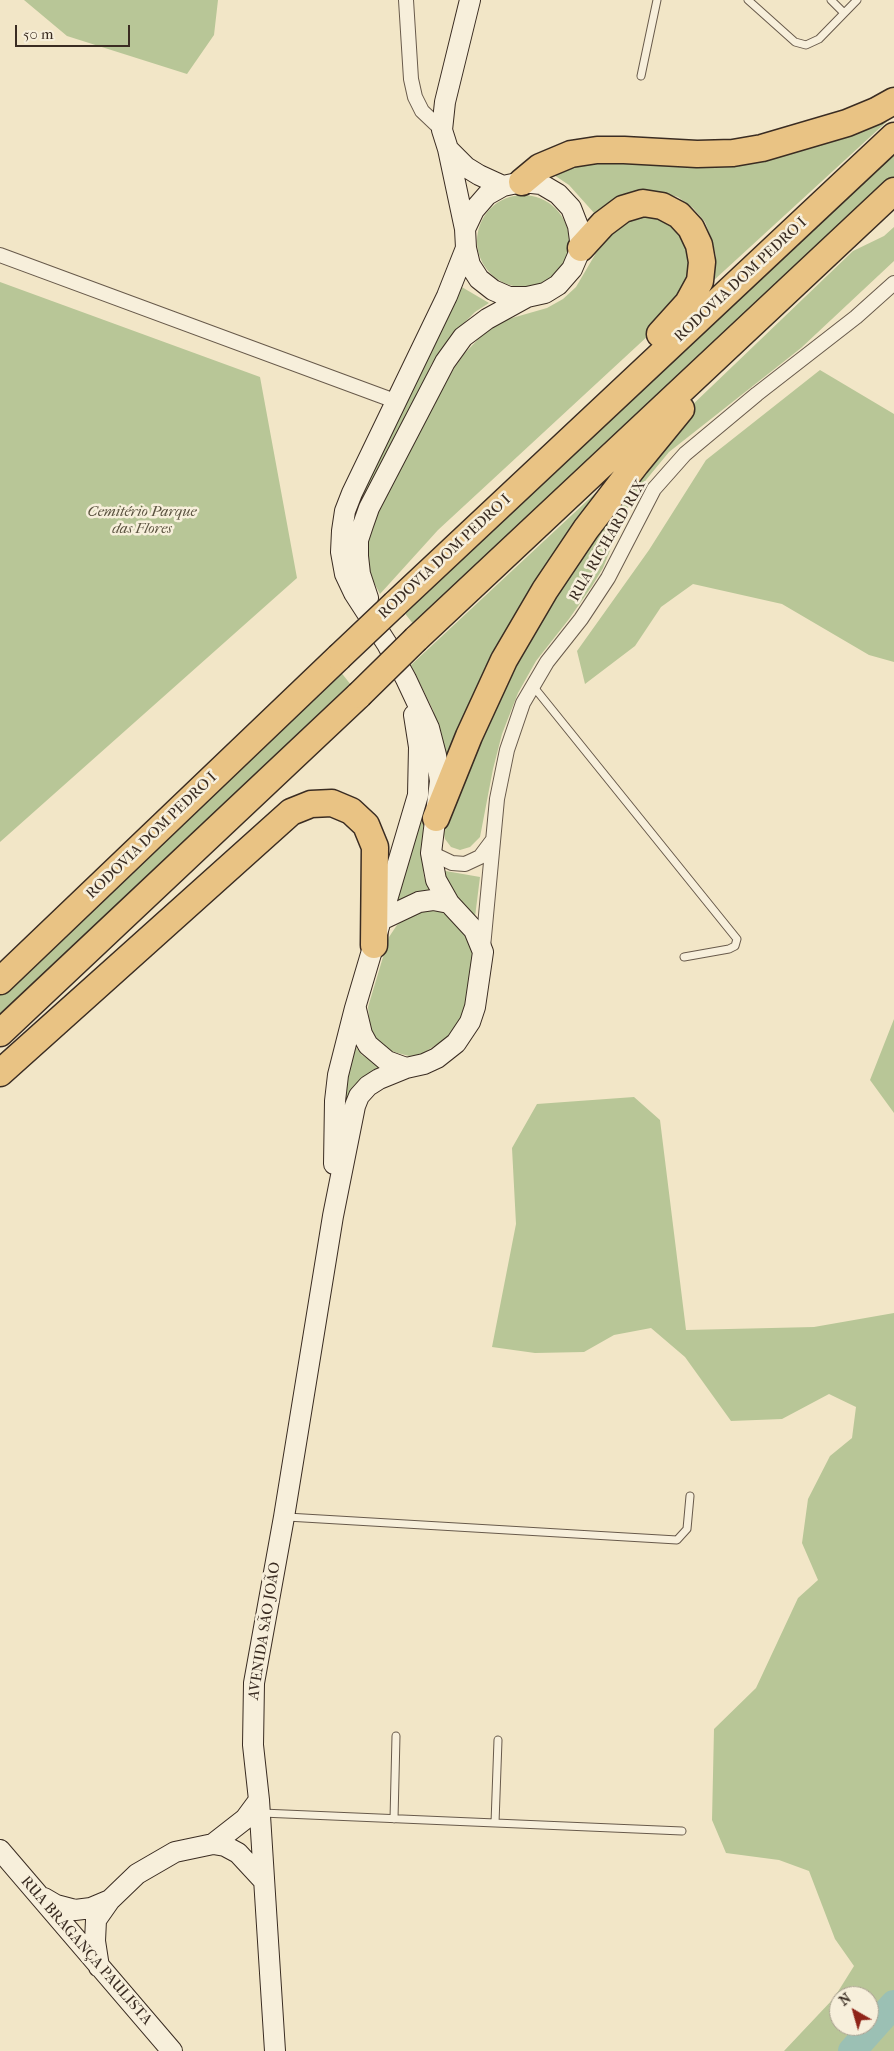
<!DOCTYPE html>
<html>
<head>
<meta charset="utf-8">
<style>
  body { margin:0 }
  #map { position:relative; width:894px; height:2051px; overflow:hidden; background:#f2e6c7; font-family:"IM FELL French Canon",serif }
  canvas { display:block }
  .north { position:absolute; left:829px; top:1986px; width:50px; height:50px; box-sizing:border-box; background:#f7efdb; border:1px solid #aba191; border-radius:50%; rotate:322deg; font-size:14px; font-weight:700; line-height:20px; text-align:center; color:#3a2c22 }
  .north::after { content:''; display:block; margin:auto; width:18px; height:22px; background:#8f2418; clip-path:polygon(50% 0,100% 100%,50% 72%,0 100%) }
  .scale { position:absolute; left:15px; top:25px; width:115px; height:22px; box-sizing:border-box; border:2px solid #3a2c22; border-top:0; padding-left:6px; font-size:15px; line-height:18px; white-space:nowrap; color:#3a2c22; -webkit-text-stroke:4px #f7efdb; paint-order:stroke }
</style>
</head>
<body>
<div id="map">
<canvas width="894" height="2051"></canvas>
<div class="north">N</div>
<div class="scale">50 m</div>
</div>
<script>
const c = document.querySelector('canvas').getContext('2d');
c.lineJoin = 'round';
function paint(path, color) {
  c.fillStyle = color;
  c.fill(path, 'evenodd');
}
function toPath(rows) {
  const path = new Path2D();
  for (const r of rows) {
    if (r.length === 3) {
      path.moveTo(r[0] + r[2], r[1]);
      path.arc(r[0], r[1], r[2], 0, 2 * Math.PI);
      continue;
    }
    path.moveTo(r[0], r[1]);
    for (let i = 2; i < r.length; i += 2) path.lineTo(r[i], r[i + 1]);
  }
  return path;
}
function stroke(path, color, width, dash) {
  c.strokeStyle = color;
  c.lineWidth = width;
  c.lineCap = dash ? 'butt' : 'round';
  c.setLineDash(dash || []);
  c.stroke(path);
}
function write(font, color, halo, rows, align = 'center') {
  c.font = font + ' "IM FELL French Canon",serif';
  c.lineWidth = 5;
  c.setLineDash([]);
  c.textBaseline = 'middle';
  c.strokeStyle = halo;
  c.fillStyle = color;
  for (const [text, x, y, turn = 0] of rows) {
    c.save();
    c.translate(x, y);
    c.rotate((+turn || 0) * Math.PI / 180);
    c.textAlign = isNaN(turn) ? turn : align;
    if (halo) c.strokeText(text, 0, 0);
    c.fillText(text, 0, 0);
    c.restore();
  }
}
const green = toPath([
  [24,0,218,0,214,35,187,74,67,36],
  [894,115,713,281,716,256,712,240,705,222,693,208,678,197,657,191,636,191,614,200,595,214,569,185,554,175,564,167,582,159,686,161],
  [894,147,894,177,625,431,414,625,403,611],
  [523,241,46],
  [653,215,667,218,691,244,691,276,650,334,438,530,380,594,370,575,366,546,376,512,453,370,464,354,485,332,505,320,547,308,563,299,576,287,596,253,619,226,637,218],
  [894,227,894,261,801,348,669,452,641,486,626,511,603,568,592,586,569,619,536,661,518,693,502,734,493,769,480,837,470,847,460,850,451,847,445,839,443,830,447,817,533,623,687,410,853,251,884,236],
  [0,282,260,377,297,578,0,842],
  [460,286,489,303,475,312,451,336,431,365,423,382,414,409,353,533,351,514],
  [820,370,894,414,894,662,869,655,782,604,693,584,661,607,635,646,585,684,577,651,649,550,706,460],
  [618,472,447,763,433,710,411,665],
  [340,671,351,685,0,1021,0,992],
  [427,760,433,771,422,859,424,877,429,890,415,892,405,897,394,906],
  [440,870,480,877,475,917,450,888],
  [432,911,441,912,451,917,461,926,473,949,473,965,469,998,460,1024,447,1038,420,1055,409,1056,394,1052,384,1047,375,1037,370,1026,368,1007,389,937,397,925,407,917,420,912],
  [894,1019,894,1113,870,1080],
  [354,1045,362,1055,382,1068,348,1114,340,1109],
  [634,1097,660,1120,686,1330,814,1327,894,1313,894,2051,784,2051,834,1998,854,1966,835,1939,809,1871,779,1860,726,1853,712,1820,714,1729,756,1688,798,1598,818,1580,802,1543,808,1499,830,1456,852,1438,856,1407,829,1394,782,1419,731,1421,685,1357,651,1328,614,1335,584,1352,535,1353,492,1347,516,1224,512,1148,537,1104],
  [839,1996,869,1996,869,2026,839,2026]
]);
const river = toPath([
  [852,2051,894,2004]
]);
const lane = toPath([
  [748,0,795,42,806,45,819,39,857,0],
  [831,0,844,13],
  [641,76,657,0],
  [533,686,737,939,735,946,729,949,684,957],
  [287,1517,677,1540,687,1529,690,1496],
  [262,1813,682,1831],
  [394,1819,396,1736],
  [495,1823,498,1740]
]);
const street = toPath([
  [406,0,411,79,415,97,422,111,442,130],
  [0,255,395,401],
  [431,853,452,863,465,864,480,857,492,841],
  [483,947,497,799,507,750,523,703,547,662,581,619,608,578,654,489,685,454,757,394,856,317,894,283]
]);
const secondary = toPath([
  [448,149,466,167,479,175,503,186],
  [465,229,474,210,487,195,503,186,522,182,541,184,558,194,571,208,578,226,581,248,572,269,558,285,545,293,527,297,509,297,493,290,479,279,470,265,466,248,465,229,448,149,442,130,445,102,470,0],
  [368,598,360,574,358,556,358,540,363,525,369,508,445,362,463,337,487,319,527,297],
  [381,920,419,902,433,900,449,903],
  [356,1009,362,1034,368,1045,387,1061,406,1068],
  [334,1164,335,1101,338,1075,355,1008,418,795,419,747,414,715],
  [213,1844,225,1846,238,1853,263,1880],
  [0,1850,172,2051],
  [44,1898,56,1905,75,1910,91,1908,110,1900],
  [99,1967,95,1941,96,1920,110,1900,137,1874,175,1852,213,1844,245,1819,259,1800],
  [275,2051,259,1800,253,1745,254,1683,284,1517,333,1216,355,1106,359,1096,368,1086,379,1079,406,1068,424,1064,437,1058,456,1043,470,1022,475,1007,483,952,474,930,449,903,436,880,431,853,440,781,436,755,429,728,406,679,387,644,354,593,345,574,341,552,342,531,345,511,352,493,447,296,466,248]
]);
const highway = toPath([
  [522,182,540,167,571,154,597,150,624,150,697,154,733,153,762,148,847,123,876,111,894,101],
  [581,248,603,224,623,209,643,203,662,206,679,215,691,228,699,245,702,262,700,281,688,303,660,334],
  [395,604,894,136],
  [416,639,894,191],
  [436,818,469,736,504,660,545,590,586,529,636,464,681,409],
  [0,981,339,657],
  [0,1033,359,695],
  [0,1073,291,812,311,804,332,803,351,811,366,825,375,847,374,945]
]);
const highwayBridge = toPath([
  [339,657,395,604],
  [359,695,416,639]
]);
const streetNames = [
  ["RODOVIA DOM PEDRO I",741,280,-43],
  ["RUA RICHARD RIX",608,541,-60],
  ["RODOVIA DOM PEDRO I",445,557,-43],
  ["RODOVIA DOM PEDRO I",152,836,-44],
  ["AVENIDA SÃO JOÃO",265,1631,-81],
  ["RUA BRAGANÇA PAULISTA",86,1951,49]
];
const parkNames = [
  ["Cemitério Parque",142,512],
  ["das Flores",142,529]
];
paint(green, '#b8c697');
stroke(river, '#9bc0b4', 28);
stroke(lane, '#685a4b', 9);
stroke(street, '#685a4b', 16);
stroke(secondary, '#3a2c22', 22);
stroke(highway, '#3a2c22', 29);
stroke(lane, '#f7efdb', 7);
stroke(street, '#f7efdb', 14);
stroke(secondary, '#f7efdb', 20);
stroke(highway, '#e9c384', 26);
stroke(highwayBridge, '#3a2c22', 29, []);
stroke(highwayBridge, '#e9c384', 26);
write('15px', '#3a2c22', '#f7efdb', streetNames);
write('italic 15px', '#5a523f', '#f7efdb', parkNames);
</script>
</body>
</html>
